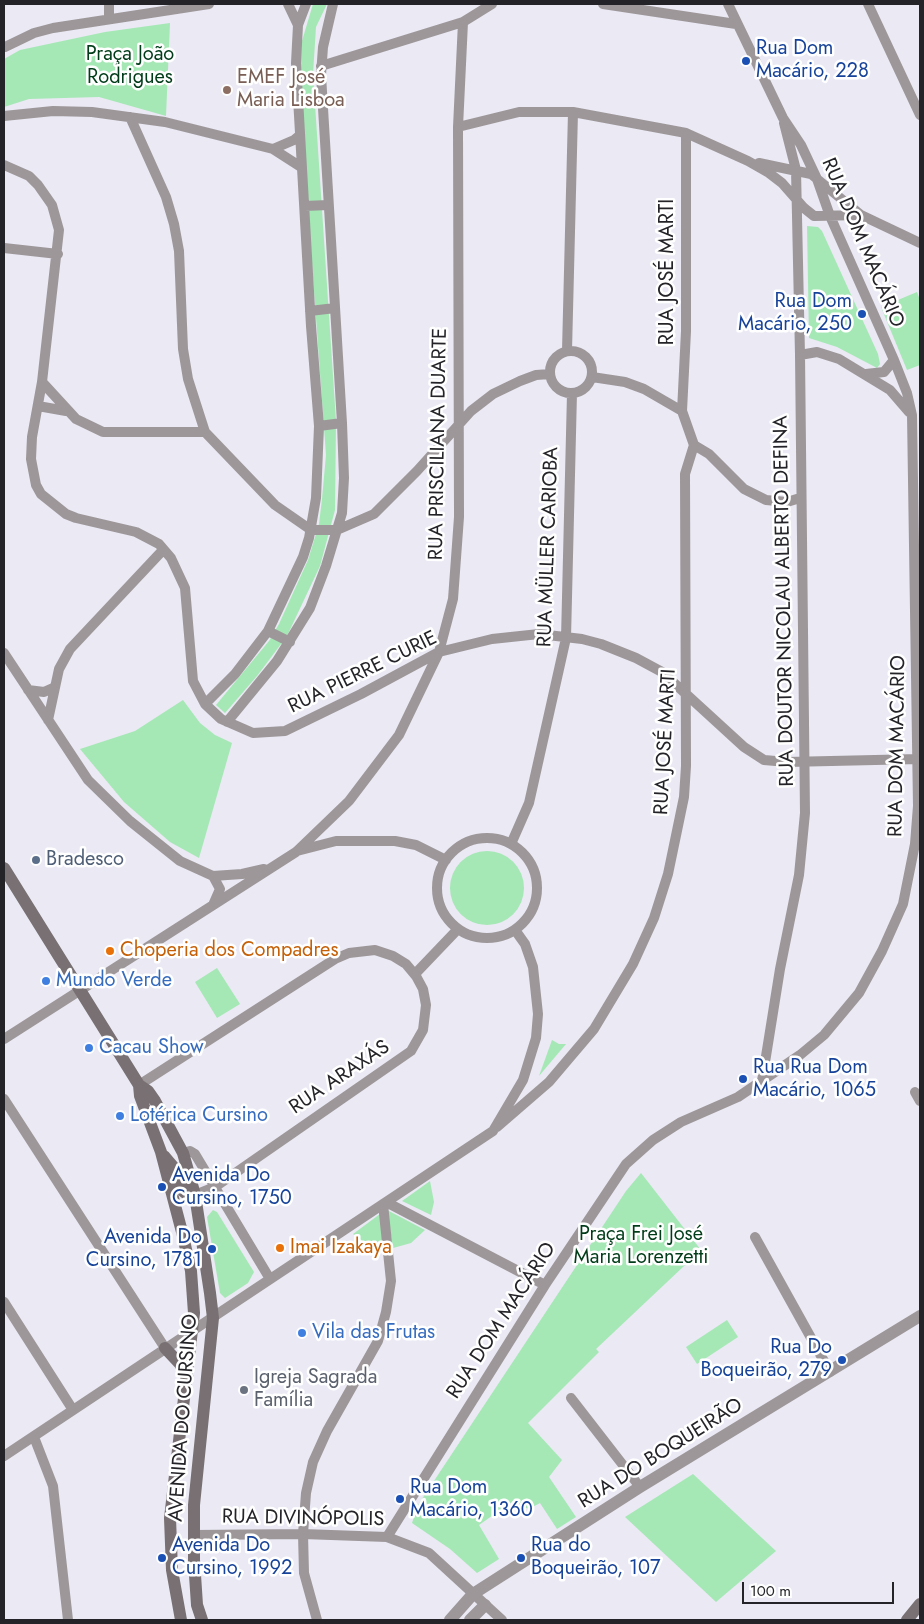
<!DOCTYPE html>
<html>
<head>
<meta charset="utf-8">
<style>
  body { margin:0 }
  #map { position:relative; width:924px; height:1624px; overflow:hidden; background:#eae9f4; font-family:Jost,sans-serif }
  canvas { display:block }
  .frame { position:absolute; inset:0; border:5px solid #242327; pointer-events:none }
  .scale { position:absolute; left:742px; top:1582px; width:152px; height:22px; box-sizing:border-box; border:2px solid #242327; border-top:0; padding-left:6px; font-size:15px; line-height:18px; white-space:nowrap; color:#242327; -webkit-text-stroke:4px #fff; paint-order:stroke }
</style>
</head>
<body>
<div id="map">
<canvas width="924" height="1624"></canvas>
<div class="frame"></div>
<div class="scale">100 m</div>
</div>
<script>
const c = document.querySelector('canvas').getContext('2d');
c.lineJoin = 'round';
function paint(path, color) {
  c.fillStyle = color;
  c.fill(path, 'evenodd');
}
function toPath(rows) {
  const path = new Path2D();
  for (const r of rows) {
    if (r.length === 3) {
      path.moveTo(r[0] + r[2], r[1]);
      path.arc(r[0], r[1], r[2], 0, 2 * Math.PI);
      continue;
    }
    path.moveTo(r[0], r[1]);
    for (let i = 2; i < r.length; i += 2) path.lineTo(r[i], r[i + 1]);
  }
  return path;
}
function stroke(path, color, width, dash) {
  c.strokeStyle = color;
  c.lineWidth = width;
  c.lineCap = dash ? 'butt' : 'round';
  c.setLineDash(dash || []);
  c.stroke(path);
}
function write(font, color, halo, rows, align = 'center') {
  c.font = font + ' Jost,sans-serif';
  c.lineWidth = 5;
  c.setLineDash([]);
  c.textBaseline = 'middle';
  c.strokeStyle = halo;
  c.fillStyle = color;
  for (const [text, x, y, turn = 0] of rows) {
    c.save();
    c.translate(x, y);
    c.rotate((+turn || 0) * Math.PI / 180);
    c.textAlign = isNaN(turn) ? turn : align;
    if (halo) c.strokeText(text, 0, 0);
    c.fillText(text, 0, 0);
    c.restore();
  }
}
const green = toPath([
  [313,4,327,4,316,27,313,74,336,421,335,510,320,566,287,636,257,676,225,713,216,705,269,641,279,624,308,560,319,524,322,499,326,455,304,154,299,51],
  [170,23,166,116,99,97,29,99,4,107,4,59,20,50,105,32],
  [807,226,818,227,822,231,878,354,880,364,877,368,837,347,809,338],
  [917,292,920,300,920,365,907,370,881,307],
  [183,700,200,723,215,735,232,743,199,858,170,842,124,802,80,749,135,731],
  [487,888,37],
  [217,968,240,1004,217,1018,195,982],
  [552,1040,559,1044,566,1044,539,1076],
  [641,1173,701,1250,596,1349,599,1352,528,1423,562,1460,549,1477,576,1517,557,1529,540,1503,529,1509,521,1506,516,1499,479,1525,499,1559,477,1573,450,1549,412,1523,418,1505,626,1191],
  [430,1181,434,1202,431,1215,402,1201],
  [213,1210,217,1212,254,1272,248,1283,225,1298,220,1293,207,1217],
  [387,1210,425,1230,411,1243,393,1248],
  [380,1214,383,1248,369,1246,353,1234],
  [727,1320,738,1337,697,1364,686,1347],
  [693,1474,776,1551,716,1602,625,1517]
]);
const minor = toPath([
  [288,4,298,25],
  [603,4,736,24],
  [868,4,920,115],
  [109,18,109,4],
  [5,47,34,33,53,28,209,4],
  [321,66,463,22,492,4],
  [4,116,53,111,92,112,165,122,273,149,301,167],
  [130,117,166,197,174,224,179,251,183,349,188,379,205,432],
  [458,127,519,112,573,112,686,133,748,161,769,173,782,183,804,208,814,216,861,215],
  [686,133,686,331,682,411,694,445],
  [273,149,294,140,300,135],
  [759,163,811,174,861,215,920,243],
  [4,165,29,176,38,185,52,205,59,230,42,382,32,437,31,459,36,485,41,494,66,514,76,518,136,532,159,544,171,558,185,588,193,681,205,704,221,719,253,733,285,731,361,694,439,652,492,639,539,634,582,639,601,644,636,658,662,672,744,747,764,760,787,762,919,759],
  [305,206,328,205],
  [4,248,58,254],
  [310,311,335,308],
  [571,372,21],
  [567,351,573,112],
  [800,355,817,352,839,359,890,390,909,412],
  [866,374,884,372,894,360],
  [592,377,625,382,644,389,682,411],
  [42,382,76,419,103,432,205,432,275,505,311,530,337,530,374,514,417,471,471,411,493,394,520,381,536,375,550,374],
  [38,406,66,411],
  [319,426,342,423],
  [694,445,709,454,744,489,766,500,787,502,800,498],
  [268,631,290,642],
  [4,653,88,780,130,821,180,861,213,876,242,874,264,869],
  [28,690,44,692,55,687],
  [205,704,235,674,268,631,303,557,309,538,316,498,319,426,311,326,296,63,298,25,306,4],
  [48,720,59,669,70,649,163,550],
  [227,722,277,661,310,608,326,566,342,513,344,478,342,423,321,75,323,47,333,4],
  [487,888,50],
  [511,844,529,803,566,638,572,393],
  [297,851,336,841,395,841,416,845,446,860],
  [213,905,220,889,213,876],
  [415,974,458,929],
  [4,1039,296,852,349,801,399,735,439,652,453,599,459,517,458,127,463,22],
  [762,1081,780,969,799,875,805,813,800,355,796,170,784,123],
  [139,1085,335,959,349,953,375,950,393,956,406,964,416,976,423,989,426,1005,423,1030,411,1051,215,1187,195,1195],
  [915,1092,920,1101],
  [4,1099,165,1348],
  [497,1127,549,1082,594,1029,633,964,654,918,668,874,684,797,686,766,685,474,694,445],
  [183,1153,190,1151,195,1154,270,1279],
  [386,1202,545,1285],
  [755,1237,830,1372],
  [4,1302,73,1410],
  [571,1398,640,1487],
  [34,1437,53,1486,68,1620],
  [4,1456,493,1131,523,1080,536,1038,538,1014,533,967,525,944,515,930],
  [194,1535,303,1534,387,1537,429,1553,502,1620],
  [387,1537,545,1285,626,1164,653,1140,681,1122,738,1097,800,1055,824,1035,859,993,882,951,903,904,915,844,918,806,912,415,907,393,894,360,830,216,817,179,801,145,783,118,728,4],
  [317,1620,304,1573,303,1534,306,1493,313,1462,327,1431,378,1341,386,1312,391,1281,383,1204]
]);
const tertiary = toPath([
  [450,1620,473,1594,640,1487,920,1316],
  [470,1620,485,1605]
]);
const secondary = toPath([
  [4,868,139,1085,140,1096,161,1152,182,1232,191,1271,194,1313,170,1518,172,1570,181,1620],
  [139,1085,148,1091,155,1101,183,1153,195,1195,210,1293,213,1318,194,1505,194,1560,197,1605,202,1620],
  [164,1156,175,1169,184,1192,188,1195,195,1195],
  [165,1348,180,1364,188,1378],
  [907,1620,920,1604]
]);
const markers = [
  [746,61,5,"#1a4fb4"],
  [227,90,5,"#8d6e63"],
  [862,314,5,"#1a4fb4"],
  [36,860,5,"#5c6f8a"],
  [110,951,5,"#e8710a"],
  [46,981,5,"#3f7fe0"],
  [89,1048,5,"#3f7fe0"],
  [743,1079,5,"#1a4fb4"],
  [120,1116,5,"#3f7fe0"],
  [162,1187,5,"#1a4fb4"],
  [280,1248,5,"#e8710a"],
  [212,1249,5,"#1a4fb4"],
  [302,1333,5,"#3f7fe0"],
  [842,1360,5,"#1a4fb4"],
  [244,1390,5,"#6b7280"],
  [400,1499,5,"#1a4fb4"],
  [162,1558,5,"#1a4fb4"],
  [521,1558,5,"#1a4fb4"]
];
const transitNames = [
  ["Rua Dom",756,49],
  ["Macário, 228",756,72],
  ["Rua Dom",852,302,"right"],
  ["Macário, 250",852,325,"right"],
  ["Rua Rua Dom",753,1068],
  ["Macário, 1065",753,1091],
  ["Avenida Do",172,1176],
  ["Cursino, 1750",172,1199],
  ["Avenida Do",202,1238,"right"],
  ["Cursino, 1781",202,1261,"right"],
  ["Rua Do",832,1348,"right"],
  ["Boqueirão, 279",832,1371,"right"],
  ["Rua Dom",410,1488],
  ["Macário, 1360",410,1511],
  ["Avenida Do",172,1546],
  ["Cursino, 1992",172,1569],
  ["Rua do",531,1546],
  ["Boqueirão, 107",531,1569]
];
const parkNames = [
  ["Praça João",130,55],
  ["Rodrigues",130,78],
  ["Praça Frei José",641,1235],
  ["Maria Lorenzetti",641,1258]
];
const educationNames = [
  ["EMEF José",237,78],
  ["Maria Lisboa",237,101]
];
const streetNames = [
  ["RUA DOM MACÁRIO",862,243,67],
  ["RUA JOSÉ MARTI",668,272,-90],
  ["RUA PRISCILIANA DUARTE",439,444,-89],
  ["RUA MÜLLER CARIOBA",549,547,-88],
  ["RUA DOUTOR NICOLAU ALBERTO DEFINA",785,601,-91],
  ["RUA PIERRE CURIE",363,673,-26],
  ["RUA JOSÉ MARTI",666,742,-87],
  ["RUA DOM MACÁRIO",898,746,-89],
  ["RUA ARAXÁS",340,1078,-34],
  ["RUA DOM MACÁRIO",502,1321,-57],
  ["AVENIDA DO CURSINO",184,1418,-86],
  ["RUA DO BOQUEIRÃO",661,1454,-32],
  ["RUA DIVINÓPOLIS",303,1519,1]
];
const serviceNames = [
  ["Bradesco",46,860]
];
const foodNames = [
  ["Choperia dos Compadres",120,951],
  ["Imai Izakaya",290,1248]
];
const shopNames = [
  ["Mundo Verde",56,981],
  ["Cacau Show",99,1048],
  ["Lotérica Cursino",130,1116],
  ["Vila das Frutas",312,1333]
];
const worshipNames = [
  ["Igreja Sagrada",254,1378],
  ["Família",254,1401]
];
paint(green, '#a5e8b5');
stroke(minor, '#9d9799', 10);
stroke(tertiary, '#9d9799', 12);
stroke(secondary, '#787072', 12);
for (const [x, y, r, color] of markers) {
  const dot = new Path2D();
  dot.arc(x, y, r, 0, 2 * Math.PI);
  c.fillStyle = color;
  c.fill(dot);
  stroke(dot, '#fff', 2);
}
write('20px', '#164399', '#fff', transitNames, 'left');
write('20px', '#003c19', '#fff', parkNames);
write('20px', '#785e54', '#fff', educationNames, 'left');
write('20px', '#242327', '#fff', streetNames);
write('20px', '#4e5e75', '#fff', serviceNames, 'left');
write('20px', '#c56008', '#fff', foodNames, 'left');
write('20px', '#366cbe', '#fff', shopNames, 'left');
write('20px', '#5b616d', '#fff', worshipNames, 'left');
</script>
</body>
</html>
